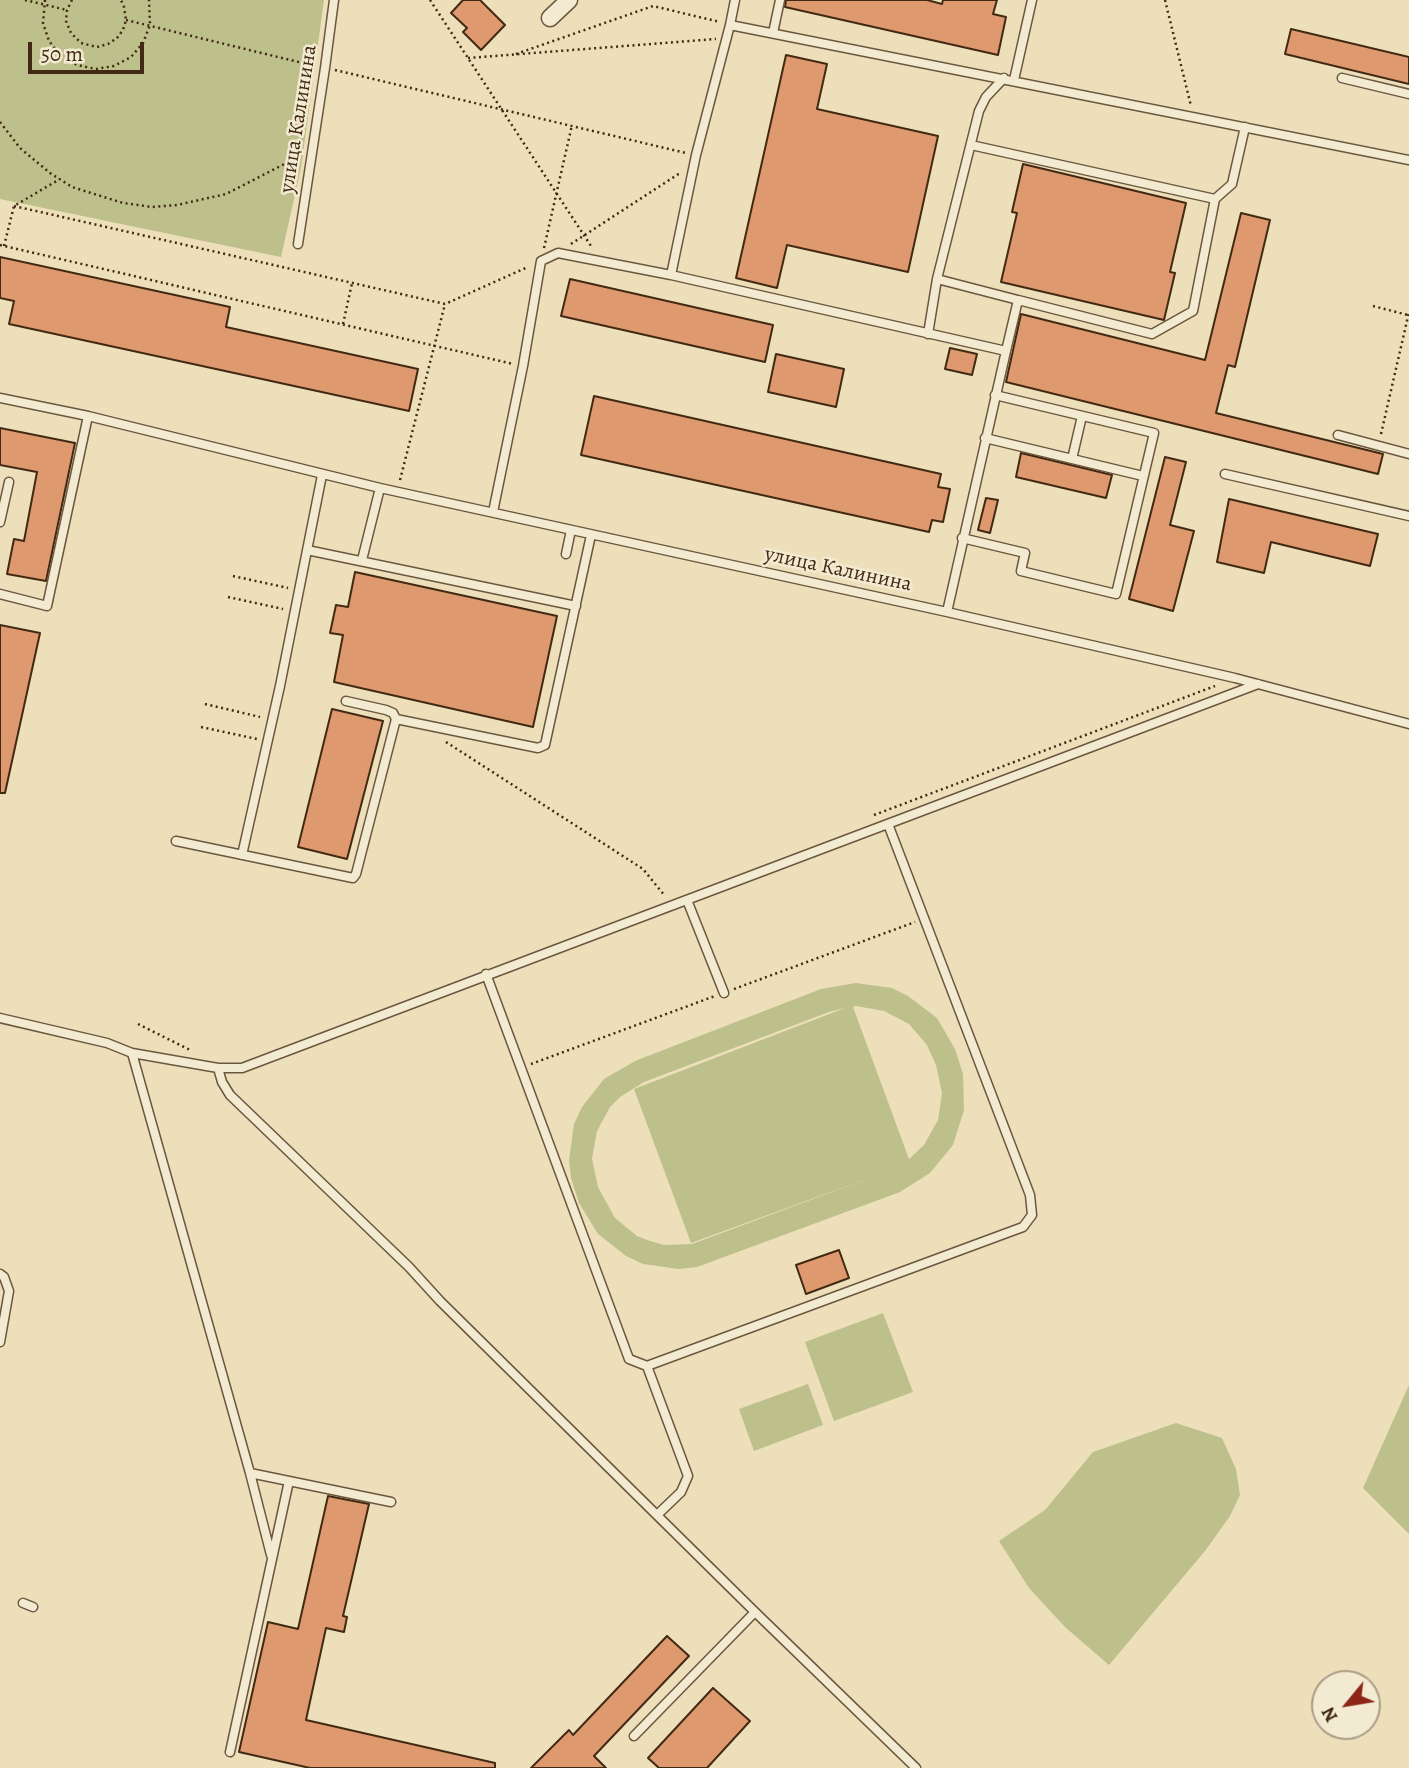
<!DOCTYPE html>
<html>
<head>
<meta charset="utf-8">
<style>
  body { margin:0 }
  #map { position:relative; width:1409px; height:1768px; overflow:hidden; background:#ecdfba; font-family:Alegreya,serif }
  canvas { display:block }
  .north { position:absolute; left:1311px; top:1670px; width:70px; height:70px; box-sizing:border-box; background:#f3ead2; border:2px solid #ac9d86; border-radius:50%; rotate:240deg; font-size:19px; font-weight:700; line-height:28px; text-align:center; color:#422914 }
  .north::after { content:''; display:block; margin:auto; width:24px; height:32px; background:#8f2418; clip-path:polygon(50% 0,100% 100%,50% 72%,0 100%) }
  .scale { position:absolute; left:28px; top:42px; width:116px; height:32px; box-sizing:border-box; border:4px solid #422914; border-top:0; padding-left:9px; font-size:21px; line-height:24px; white-space:nowrap; color:#422914; -webkit-text-stroke:5px #f3ead2; paint-order:stroke }
</style>
</head>
<body>
<div id="map">
<canvas width="1409" height="1768"></canvas>
<div class="north">N</div>
<div class="scale">50 m</div>
</div>
<script>
const c = document.querySelector('canvas').getContext('2d');
c.lineJoin = 'round';
function paint(path, color) {
  c.fillStyle = color;
  c.fill(path, 'evenodd');
}
function toPath(rows) {
  const path = new Path2D();
  for (const r of rows) {
    path.moveTo(r[0], r[1]);
    for (let i = 2; i < r.length; i += 2) path.lineTo(r[i], r[i + 1]);
  }
  return path;
}
function stroke(path, color, width, dash) {
  c.strokeStyle = color;
  c.lineWidth = width;
  c.lineCap = dash ? 'butt' : 'round';
  c.setLineDash(dash || []);
  c.stroke(path);
}
function write(font, color, halo, rows, align = 'center') {
  c.font = font + ' Alegreya,serif';
  c.lineWidth = 5;
  c.setLineDash([]);
  c.textBaseline = 'middle';
  c.strokeStyle = halo;
  c.fillStyle = color;
  for (const [text, x, y, turn = 0] of rows) {
    c.save();
    c.translate(x, y);
    c.rotate((+turn || 0) * Math.PI / 180);
    c.textAlign = isNaN(turn) ? turn : align;
    if (halo) c.strokeText(text, 0, 0);
    c.fillText(text, 0, 0);
    c.restore();
  }
}
const green = toPath([
  [0,0,324,0,301,168,281,257,0,199],
  [856,983,892,988,908,996,937,1018,955,1049,963,1074,964,1110,953,1145,930,1173,900,1192,697,1267,679,1269,643,1264,626,1256,598,1234,579,1203,571,1178,569,1160,574,1124,582,1107,604,1079,635,1061,821,989],
  [856,1006,884,1011,909,1024,927,1045,936,1065,942,1093,938,1120,924,1145,909,1159,853,1007],
  [845,1008,634,1089,691,1243,883,1173,692,1244,664,1245,650,1241,637,1236,615,1218,598,1187,592,1159,597,1131,610,1107,620,1097,644,1082,829,1012],
  [883,1313,913,1392,834,1421,805,1342],
  [808,1384,823,1425,754,1451,739,1409],
  [1409,1385,1409,1534,1363,1488],
  [1176,1423,1222,1438,1236,1469,1240,1495,1230,1516,1205,1551,1109,1665,1065,1627,1029,1588,999,1541,1045,1510,1093,1452]
]);
const building = toPath([
  [463,0,480,0,505,25,481,50,463,32,467,28,451,13,463,0],
  [786,0,927,0,942,4,943,0,997,0,993,14,1006,17,998,55,785,7,786,0],
  [1291,29,1409,57,1409,84,1285,54,1291,29],
  [786,55,827,64,817,109,938,136,908,272,787,245,777,288,736,278,786,55],
  [1023,164,1186,203,1170,272,1175,273,1164,320,1001,282,1017,213,1012,212,1023,164],
  [1241,213,1270,220,1235,367,1228,365,1216,413,1383,454,1378,474,1006,382,1021,314,1205,360,1241,213],
  [0,257,230,307,226,327,418,369,409,411,9,324,14,301,0,298,0,257],
  [570,279,773,325,765,362,561,316,570,279],
  [950,348,977,354,972,375,945,369,950,348],
  [776,354,844,369,836,407,768,392,776,354],
  [594,396,941,474,938,487,950,489,943,522,932,520,929,532,581,455,594,396],
  [0,428,75,443,46,581,7,574,14,539,24,541,37,472,0,465,0,428],
  [1021,453,1112,475,1106,498,1016,477,1021,453],
  [1165,457,1186,462,1170,525,1194,531,1173,611,1129,599,1165,457],
  [986,498,998,500,990,533,978,530,986,498],
  [1229,499,1378,534,1370,566,1271,542,1264,573,1217,562,1229,499],
  [355,572,557,616,533,727,334,682,343,635,330,633,336,605,348,607,355,572],
  [0,625,40,633,5,793,0,793,0,625],
  [332,709,383,721,347,859,298,847,332,709],
  [839,1250,849,1278,806,1294,796,1265,839,1250],
  [328,1496,369,1504,343,1616,347,1617,344,1632,326,1628,306,1720,495,1763,495,1768,310,1768,239,1752,268,1622,298,1629,328,1496],
  [667,1636,689,1656,594,1756,606,1768,531,1768,569,1730,573,1735,667,1636],
  [713,1688,750,1721,707,1768,659,1768,648,1758,713,1688]
]);
const path = toPath([
  [25,0,67,10],
  [45,0,43,23,49,41,61,56,77,65,96,69,114,66,131,57,143,43,150,25,149,0],
  [72,0,67,10,66,21,71,33,81,43,97,47,108,44,117,38,123,30,126,20,124,7,121,0],
  [430,0,591,246],
  [1165,0,1191,106],
  [126,20,315,66],
  [516,54,653,6,720,22],
  [468,58,716,39],
  [335,70,686,153],
  [0,122,20,148,50,173,72,187,123,203,152,207,177,205,226,194,300,156],
  [14,206,445,304,528,267],
  [571,244,680,173],
  [0,245,513,364],
  [4,246,14,206,60,179],
  [544,248,572,125],
  [1373,306,1408,315],
  [343,324,352,283],
  [1381,434,1409,312],
  [400,480,445,304],
  [233,576,288,588],
  [228,597,283,609],
  [205,704,260,717],
  [201,727,257,739],
  [446,742,643,869,665,896],
  [874,815,1215,686],
  [734,989,915,922],
  [138,1024,192,1051],
  [531,1064,715,996]
]);
const service = toPath([
  [730,25,735,0],
  [773,33,780,0],
  [1342,78,1409,94],
  [1014,80,1032,0],
  [971,145,1215,199,1193,311,1152,334,1018,300,1006,351],
  [1215,199,1232,184,1245,127],
  [298,244,325,68,334,0],
  [671,275,696,155,730,25,1409,160],
  [937,279,1018,300],
  [928,334,937,279,979,111,986,97,1004,78],
  [0,398,88,416,380,488,947,612,1235,678,1409,724],
  [1338,435,1409,454],
  [985,438,1143,476],
  [1072,459,1082,416],
  [1225,474,1409,516],
  [493,512,523,366,541,261,558,253,671,275,1006,351,947,612],
  [0,522,9,482],
  [962,538,1025,553,1021,571,1116,594,1154,433,995,395],
  [307,550,576,606],
  [566,554,571,530],
  [362,560,380,488],
  [0,594,47,606,88,416],
  [346,701,386,710,393,713,396,719],
  [176,841,353,878,356,874,396,719,538,748,545,745,591,535],
  [242,855,280,686,322,475],
  [687,900,724,993],
  [486,974,629,1359,647,1366,1023,1227,1032,1215,1030,1195,888,824],
  [0,1018,107,1043,132,1053,218,1068,242,1068,1258,684],
  [132,1053,250,1473,391,1502],
  [218,1068,222,1082,230,1095,409,1267,440,1301,755,1612,916,1768],
  [0,1274,4,1277,9,1291,0,1342],
  [647,1366,688,1476,681,1492,657,1515],
  [250,1473,271,1555],
  [23,1603,33,1607],
  [634,1736,755,1612],
  [230,1752,289,1481]
]);
const minor = toPath([
  [550,18,569,0]
]);
const streetNames = [
  ["улица Калинина",299,119,-81],
  ["улица Калинина",838,570,12]
];
paint(green, '#bec08b');
paint(building, '#df996e');
stroke(building, '#422914', 2);
stroke(service, '#6c563e', 11);
stroke(minor, '#6c563e', 19);
stroke(path, '#422914', 2.5, [2, 3.5]);
stroke(service, '#f3ead2', 8);
stroke(minor, '#f3ead2', 16);
write('21px', '#422914', '#f3ead2', streetNames);
</script>
</body>
</html>
